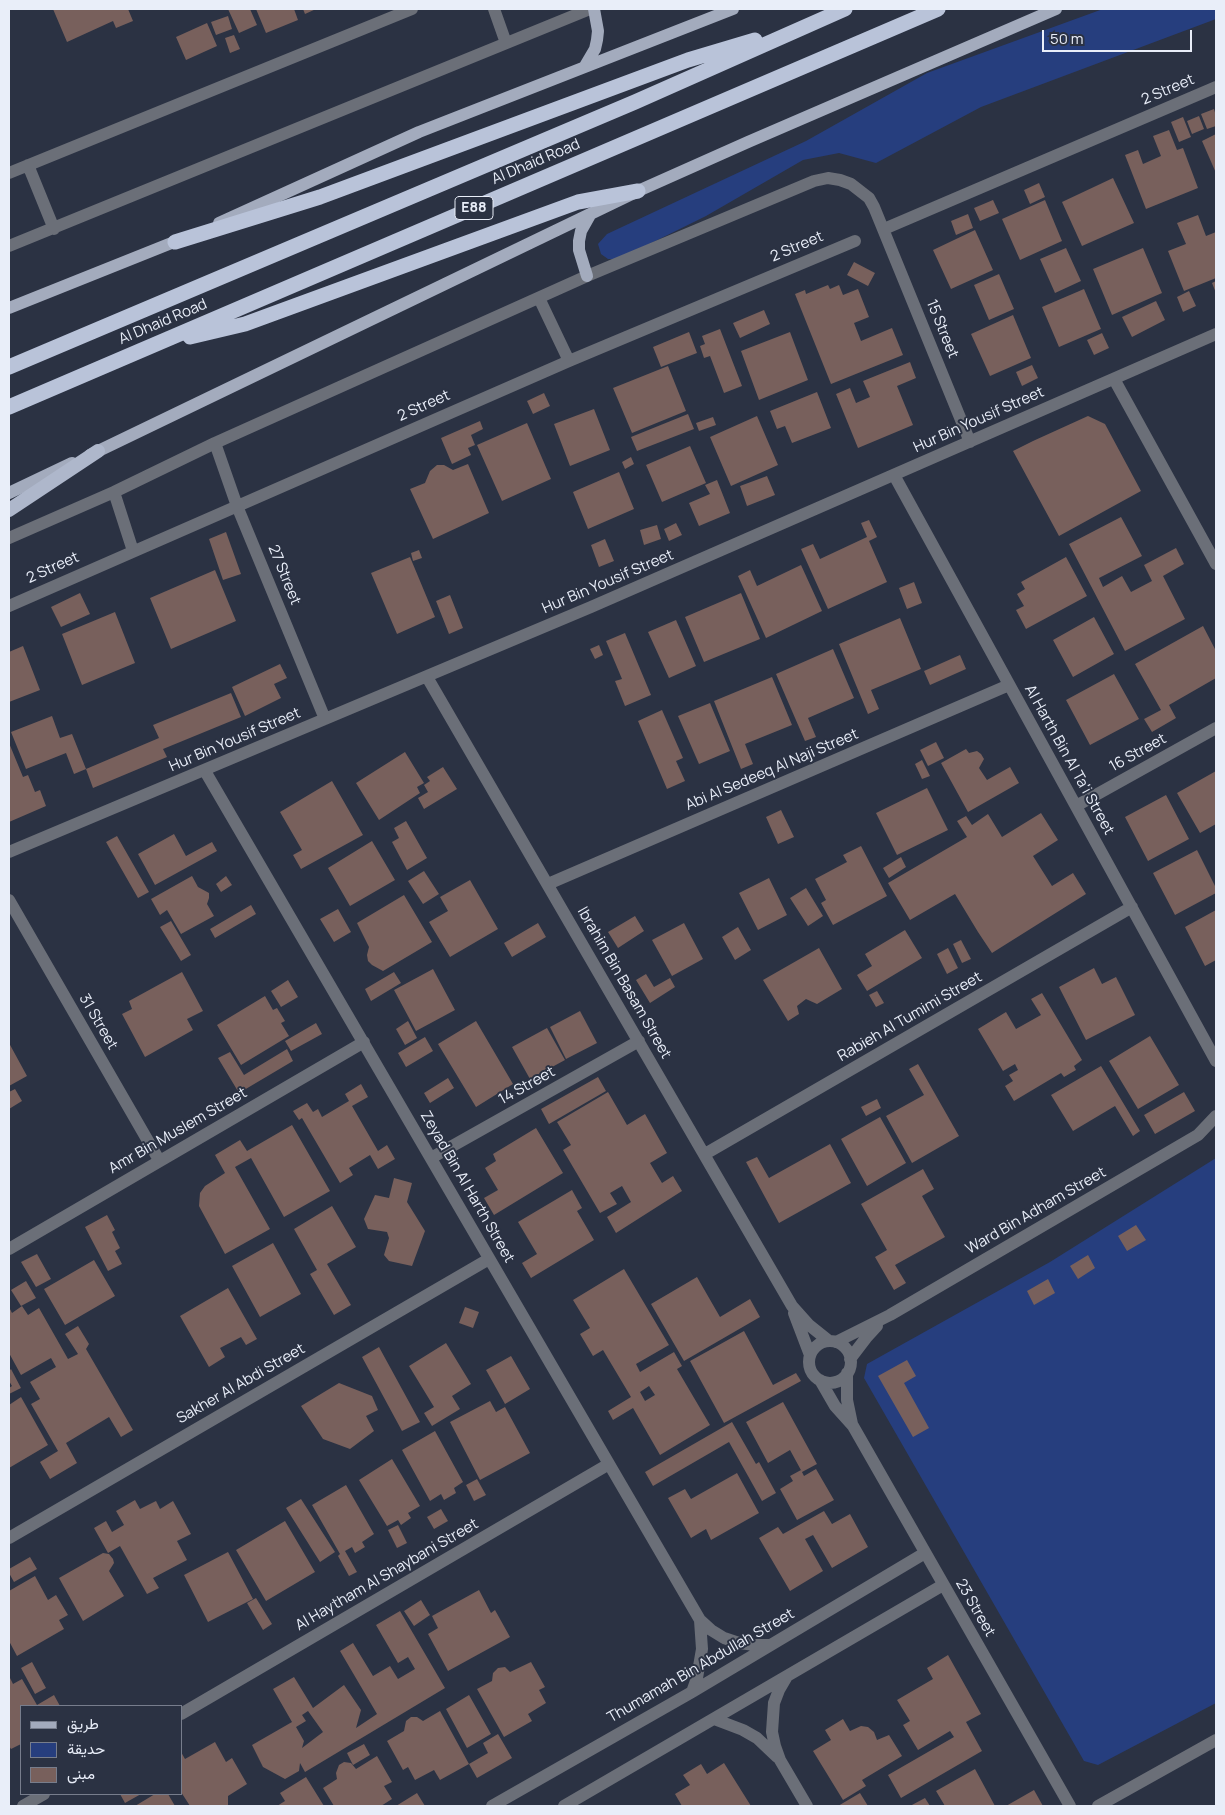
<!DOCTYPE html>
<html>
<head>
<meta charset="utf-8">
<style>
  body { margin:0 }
  #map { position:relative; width:1225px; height:1815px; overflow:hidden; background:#2b3243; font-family:Manrope,Vazirmatn,sans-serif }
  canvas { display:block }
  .frame { position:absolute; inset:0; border:10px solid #e9eef9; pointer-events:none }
  .legend { position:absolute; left:20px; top:1705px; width:162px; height:90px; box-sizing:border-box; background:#2b3243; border:1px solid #777d8c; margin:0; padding:6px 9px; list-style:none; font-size:15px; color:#e9eef9 }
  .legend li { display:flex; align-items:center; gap:10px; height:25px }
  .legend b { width:25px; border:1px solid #777d8c }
  .scale { position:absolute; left:1042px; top:30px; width:150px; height:22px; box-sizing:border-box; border:2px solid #e9eef9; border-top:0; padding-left:6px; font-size:15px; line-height:18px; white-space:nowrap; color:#e9eef9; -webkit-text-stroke:4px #2b3243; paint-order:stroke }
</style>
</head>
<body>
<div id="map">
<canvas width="1225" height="1815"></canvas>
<div class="frame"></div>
<ul class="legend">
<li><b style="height:6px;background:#a3abbd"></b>طريق</li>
<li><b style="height:14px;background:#263e7e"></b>حديقة</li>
<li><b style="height:14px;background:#78605c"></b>مبنى</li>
</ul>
<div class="scale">50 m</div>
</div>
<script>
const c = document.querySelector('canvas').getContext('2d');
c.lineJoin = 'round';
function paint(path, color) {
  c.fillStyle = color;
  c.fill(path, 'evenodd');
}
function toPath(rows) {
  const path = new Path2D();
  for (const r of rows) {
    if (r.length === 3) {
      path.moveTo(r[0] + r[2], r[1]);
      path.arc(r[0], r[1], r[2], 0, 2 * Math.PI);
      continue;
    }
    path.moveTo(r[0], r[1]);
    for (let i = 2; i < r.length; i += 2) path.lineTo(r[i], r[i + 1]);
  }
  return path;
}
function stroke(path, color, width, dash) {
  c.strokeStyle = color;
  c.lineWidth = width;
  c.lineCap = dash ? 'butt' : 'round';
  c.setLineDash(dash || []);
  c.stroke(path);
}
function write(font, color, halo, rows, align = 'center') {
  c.font = font + ' Manrope,sans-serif';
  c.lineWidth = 4;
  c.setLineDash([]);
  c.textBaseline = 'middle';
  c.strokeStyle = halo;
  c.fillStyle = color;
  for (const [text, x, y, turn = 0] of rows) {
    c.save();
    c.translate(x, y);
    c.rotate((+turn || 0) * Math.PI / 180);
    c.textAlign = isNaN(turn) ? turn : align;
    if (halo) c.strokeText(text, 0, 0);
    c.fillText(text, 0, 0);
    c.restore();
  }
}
const green = toPath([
  [1103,9,1216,9,1216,19,981,107,876,163,839,153,803,160,706,216,619,259,608,259,601,254,598,244,607,234,806,141,927,73],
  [1216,1158,1216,1703,1098,1765,1084,1761,864,1378,867,1364,1050,1262]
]);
const building = toPath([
  [53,9,128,9,133,21,116,28,113,21,67,42],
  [228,9,250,9,257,25,239,33],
  [256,9,294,9,298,20,266,33],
  [303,9,316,9,305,14],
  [228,16,232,29,216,35,211,22],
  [207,23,217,46,186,60,176,37],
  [234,35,240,49,230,53,225,38],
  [1214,109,1216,116,1216,126,1207,129,1201,114],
  [1199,116,1204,129,1192,134,1187,121],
  [1183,117,1191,137,1179,142,1171,122],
  [1169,130,1177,150,1183,148,1198,188,1146,209,1125,155,1138,150,1143,164,1161,156,1153,136],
  [1216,134,1216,173,1202,141],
  [1113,178,1134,223,1082,246,1062,202],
  [1039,183,1045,197,1030,204,1024,190],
  [993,200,999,213,980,221,974,208],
  [1045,200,1062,241,1020,260,1002,219],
  [968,214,973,228,956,235,951,221],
  [1198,215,1206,236,1216,232,1216,278,1184,291,1168,251,1186,244,1177,223],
  [975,230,993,270,951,289,933,250],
  [1066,248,1081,281,1055,293,1040,259],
  [1143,248,1162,293,1112,315,1093,269],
  [854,262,875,273,868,286,847,275],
  [999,274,1014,309,989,320,974,285],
  [1216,281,1216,293,1212,283],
  [828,285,830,289,839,285,843,295,858,289,869,317,854,323,861,341,892,328,903,355,831,384,795,294,805,290,806,294],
  [1084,289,1101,329,1059,347,1042,307],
  [1189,291,1196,306,1183,312,1177,297],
  [1156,301,1165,320,1132,337,1122,317],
  [764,310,770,324,740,338,733,323],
  [1013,315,1031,358,990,376,971,334],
  [720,329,742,386,724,393,710,356,704,358,700,346,705,344,702,336],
  [689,332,697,353,661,367,653,347],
  [790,332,808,380,759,400,741,351],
  [1102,333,1109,348,1094,355,1087,340],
  [910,362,916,378,897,386,913,425,858,448,836,394,850,388,856,403,870,397,863,381],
  [1032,365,1038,378,1022,386,1016,372],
  [668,366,686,411,632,433,613,388],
  [817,392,831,428,792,443,785,426,777,429,770,411],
  [544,393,550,406,533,414,527,401],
  [594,409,610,450,570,466,554,424],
  [688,414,694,429,637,451,631,437],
  [757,416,778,465,731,486,710,437],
  [1088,416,1105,424,1141,491,1059,536,1013,451,1033,441],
  [713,417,716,425,699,431,696,423],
  [480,421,483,429,471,435,475,445,468,448,471,455,452,464,441,438],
  [527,423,551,479,502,501,477,445],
  [690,446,706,483,662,502,646,465],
  [631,457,634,464,625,469,622,462],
  [468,464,489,513,433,539,410,489,425,483,430,471,437,465,444,465,453,470],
  [619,472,634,509,588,529,573,492],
  [767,476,775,495,747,506,740,486],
  [717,480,730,513,699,526,689,503,710,494,705,485],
  [1121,517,1142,556,1099,578,1103,587,1122,576,1131,592,1152,581,1144,565,1176,548,1184,564,1163,576,1185,619,1125,651,1069,544],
  [869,520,877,537,869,541,887,582,828,609,801,549,813,544,820,559,867,537,861,523],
  [676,523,682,535,669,541,664,529],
  [657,525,661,539,644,545,640,530],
  [226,532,241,574,223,580,209,539],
  [605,539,614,561,599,567,591,545],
  [419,550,422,558,413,561,411,553],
  [410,557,435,617,397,634,371,573],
  [1066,557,1087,596,1026,629,1016,610,1024,606,1017,594,1025,589,1021,582],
  [801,565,822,611,766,638,738,576,750,570,757,586],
  [215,570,236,621,171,649,150,598],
  [914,582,922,603,907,609,899,588],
  [80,593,90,614,61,627,51,607],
  [741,593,760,639,704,662,685,617],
  [450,595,463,628,449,634,436,601],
  [115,612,135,663,82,685,62,634],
  [1094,617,1114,654,1073,677,1053,640],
  [900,618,921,669,871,690,879,709,868,714,839,644],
  [676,620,696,666,669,678,648,632],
  [1203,626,1216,651,1216,678,1169,705,1176,718,1152,732,1144,719,1161,710,1135,664],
  [625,633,651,695,625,706,615,681,622,679,606,641],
  [599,645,603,655,595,659,590,649],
  [23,646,40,690,9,702,9,652],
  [833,649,854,698,808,718,816,737,805,741,776,674],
  [960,655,966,669,930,685,924,671],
  [280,664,287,678,274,684,281,698,245,716,232,687],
  [1114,674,1139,719,1090,745,1066,700],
  [772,677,792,725,745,744,753,764,741,769,714,701],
  [231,693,241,717,163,749,167,757,93,788,86,769,74,774,66,753,26,769,11,732,52,716,60,738,72,734,86,769,159,738,153,725],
  [710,703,730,751,699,764,678,716],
  [662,710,683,758,676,761,685,781,667,789,638,721],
  [936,742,944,758,928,766,920,750],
  [9,743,23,777,28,775,35,792,40,790,46,806,9,822],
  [966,749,969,753,977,751,981,754,984,759,979,768,987,780,1010,767,1019,783,968,812,941,763],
  [405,752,424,783,417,787,420,793,379,820,356,783],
  [922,760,930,776,922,779,915,764],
  [443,767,457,789,424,809,418,798,428,792,424,785,430,781,427,777],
  [1216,771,1216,824,1200,833,1177,793],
  [332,781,363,835,301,869,293,855,302,850,280,812],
  [927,788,948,830,897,855,876,813],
  [1166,795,1189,839,1148,861,1125,817],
  [781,810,794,837,778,844,766,817],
  [1041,813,1058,840,1033,856,1052,886,1073,873,1086,894,992,953,978,932,987,926,978,932,955,894,910,920,888,883,967,837,957,821,966,816,972,825,988,814,1002,837],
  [406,821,427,858,407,870,392,842,399,838,394,828],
  [174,834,186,856,212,842,217,851,155,885,138,854],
  [117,836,149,892,138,898,106,842],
  [372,841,395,880,350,906,328,868],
  [861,846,887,896,833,925,821,903,826,900,815,879,847,862,843,855],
  [1197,850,1216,888,1216,893,1175,915,1153,873],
  [901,857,906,867,889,878,883,868],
  [424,871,439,894,423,904,408,881],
  [192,876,198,887,209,893,209,898,207,904,214,916,181,934,167,910,160,915,151,899],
  [226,876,232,885,221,892,216,884],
  [769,878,787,915,758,930,739,893],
  [470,880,498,929,450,957,429,922,448,911,440,897],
  [806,888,823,916,808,926,790,898],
  [404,895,432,942,383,971,372,965,368,961,367,955,369,947,357,923],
  [251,905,256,914,215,938,210,929],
  [338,909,351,932,334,942,320,919],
  [1216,910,1216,960,1205,966,1185,927],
  [635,916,644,931,618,948,608,932],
  [171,921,191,955,181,961,160,927],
  [538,923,546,937,512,957,504,943],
  [684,923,703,959,672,976,652,940],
  [738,927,751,950,735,960,722,937],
  [905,930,922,958,867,991,857,975,872,966,865,954],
  [961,940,971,959,962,963,953,944],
  [819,948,842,989,817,1004,806,999,797,1006,799,1014,788,1021,763,980],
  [948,948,958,968,947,974,937,954],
  [1094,968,1102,984,1116,977,1135,1015,1086,1040,1059,987],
  [433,969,455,1010,416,1031,394,990],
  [182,972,203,1011,187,1019,193,1030,145,1057,122,1014,132,1009,129,1001],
  [394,972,401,983,371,1001,365,989],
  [646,974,654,987,670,978,675,987,650,1003,636,980],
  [288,980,298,997,281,1007,271,991],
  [877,991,884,1003,876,1007,869,995],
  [1042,993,1082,1060,1074,1066,1076,1070,1064,1077,1061,1073,1014,1101,1005,1086,1013,1081,1009,1075,1018,1070,1015,1064,1003,1071,978,1029,1006,1012,1016,1029,1041,1015,1031,999],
  [265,996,273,1010,277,1008,285,1021,281,1023,289,1036,241,1065,217,1025],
  [580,1011,597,1043,566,1059,550,1027],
  [408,1021,417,1038,405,1045,396,1029],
  [476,1021,513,1084,476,1107,438,1044],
  [316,1023,322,1034,291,1051,285,1041],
  [547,1028,565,1060,530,1079,512,1047],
  [1150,1036,1179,1085,1138,1109,1109,1061],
  [425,1037,433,1051,406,1067,398,1053],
  [9,1043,27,1076,9,1086],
  [287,1049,293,1061,239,1093,218,1058,230,1052,244,1075],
  [918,1064,959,1136,912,1163,886,1116,924,1095,909,1069],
  [1101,1066,1140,1131,1133,1136,1115,1106,1073,1131,1051,1095],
  [598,1077,606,1091,549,1124,541,1109],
  [448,1078,454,1088,430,1103,424,1093],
  [361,1084,368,1097,352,1106,378,1151,387,1145,395,1159,378,1169,370,1155,349,1168,353,1175,340,1183,302,1118,299,1120,293,1111,307,1103,313,1112,318,1109,322,1117,349,1101,345,1094],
  [15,1089,22,1101,9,1109,9,1092],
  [608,1092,627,1125,645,1114,667,1153,650,1163,662,1183,673,1176,682,1191,616,1233,607,1217,631,1202,622,1186,610,1193,617,1204,600,1213,563,1150,571,1145,557,1122],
  [1184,1092,1195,1111,1155,1134,1144,1115],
  [877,1099,881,1108,866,1116,861,1107],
  [880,1117,906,1163,867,1186,841,1139],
  [292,1125,330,1191,284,1217,251,1158,235,1167,270,1229,225,1254,199,1206,200,1193,205,1186,225,1173,215,1155,240,1140,247,1151],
  [536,1128,563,1173,494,1215,484,1198,498,1190,485,1168,496,1161,493,1154],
  [830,1144,851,1183,779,1223,746,1162,757,1157,769,1178],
  [923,1169,934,1189,922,1196,945,1237,895,1265,906,1283,894,1290,875,1257,887,1250,861,1204],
  [394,1178,412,1183,407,1202,425,1231,412,1266,389,1261,384,1255,389,1238,387,1232,368,1229,364,1219,375,1195,389,1198],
  [572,1190,582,1208,577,1211,594,1240,531,1278,522,1263,537,1254,518,1222],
  [332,1206,356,1247,327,1264,351,1305,334,1315,310,1274,317,1270,294,1229],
  [107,1215,115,1230,112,1232,120,1248,115,1251,122,1264,108,1271,85,1227],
  [1136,1225,1146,1240,1127,1251,1118,1236],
  [273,1243,301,1294,260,1317,232,1266],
  [37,1254,51,1279,36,1287,21,1262],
  [1088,1255,1095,1268,1078,1279,1070,1266],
  [94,1260,115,1296,65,1325,44,1289],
  [624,1269,669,1345,636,1364,640,1372,674,1352,682,1366,677,1369,710,1425,660,1455,633,1408,613,1420,608,1411,631,1397,603,1350,593,1356,580,1334,590,1328,573,1300],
  [649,1386,655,1395,645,1401,640,1392],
  [697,1277,720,1317,750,1299,760,1317,684,1361,651,1304],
  [1048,1279,1055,1293,1034,1305,1027,1291],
  [26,1281,36,1298,21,1306,11,1290],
  [228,1288,257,1339,246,1345,241,1337,220,1348,225,1357,209,1367,180,1316],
  [22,1306,28,1315,39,1308,68,1359,78,1354,65,1334,78,1326,89,1344,86,1349,133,1430,121,1437,109,1417,66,1443,77,1463,50,1479,40,1462,58,1451,31,1404,40,1399,30,1382,56,1367,51,1358,21,1375,9,1353,9,1307,12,1313],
  [465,1307,479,1312,473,1328,459,1323],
  [744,1331,773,1385,796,1373,801,1381,724,1423,690,1361],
  [446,1343,471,1384,452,1396,460,1409,432,1426,424,1413,434,1407,409,1366],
  [379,1347,420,1422,402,1431,362,1357],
  [511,1356,530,1389,505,1404,486,1370],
  [907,1360,916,1376,904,1383,929,1428,913,1437,878,1376],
  [11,1369,21,1388,9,1394,9,1388,12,1386,9,1381,9,1371],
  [339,1383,372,1396,378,1410,366,1416,374,1431,350,1449,323,1439,301,1406],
  [21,1397,48,1445,9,1468,9,1405],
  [490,1401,496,1412,505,1407,530,1453,480,1480,450,1422],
  [783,1402,817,1464,802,1472,790,1450,768,1463,746,1422],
  [732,1422,756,1464,759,1462,776,1493,762,1501,729,1442,653,1486,645,1472],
  [435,1431,463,1482,454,1488,456,1493,444,1500,441,1494,430,1501,402,1450],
  [392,1459,420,1506,408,1513,411,1518,401,1525,398,1520,387,1526,359,1480],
  [816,1469,834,1500,797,1520,780,1489,793,1481,790,1476,801,1470,804,1476],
  [737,1473,759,1513,711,1540,706,1529,691,1538,668,1498,685,1489,691,1499],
  [477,1479,486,1495,474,1501,466,1485],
  [346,1485,374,1534,362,1542,365,1547,355,1553,352,1547,345,1551,357,1572,349,1576,338,1556,340,1554,312,1505],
  [301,1499,335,1552,320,1562,286,1508],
  [135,1500,140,1509,156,1501,160,1509,173,1501,191,1534,177,1541,187,1560,153,1578,159,1588,147,1594,120,1546,108,1553,94,1528,106,1521,112,1532,124,1525,116,1511],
  [441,1509,448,1521,434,1529,427,1517],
  [824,1511,832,1524,850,1514,868,1547,832,1568,813,1535,805,1539,823,1571,790,1591,759,1538,778,1527,783,1534],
  [285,1521,315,1572,266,1601,236,1550],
  [398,1525,407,1543,397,1548,388,1530],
  [228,1552,253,1599,208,1622,184,1575],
  [103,1553,109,1554,113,1559,114,1563,109,1571,124,1596,83,1621,59,1578],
  [30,1557,37,1569,14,1582,9,1573,9,1569],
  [35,1576,48,1600,56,1595,68,1615,59,1620,64,1629,17,1656,9,1641,9,1591],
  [479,1590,491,1613,495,1610,510,1637,448,1671,428,1634,438,1628,432,1616],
  [256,1598,272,1624,263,1630,247,1603],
  [421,1600,430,1615,414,1626,404,1611],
  [400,1611,445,1688,305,1772,300,1763,299,1771,285,1779,263,1767,252,1745,292,1722,273,1689,294,1677,313,1708,344,1685,361,1710,356,1728,377,1714,340,1651,353,1643,373,1676,390,1666,398,1679,415,1669,408,1657,398,1663,376,1625],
  [308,1711,323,1732,302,1748,304,1741,296,1727,306,1721,302,1715],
  [948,1655,981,1714,966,1722,982,1751,901,1798,888,1775,954,1737,950,1731,918,1750,903,1725,910,1721,897,1700,933,1679,927,1668],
  [32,1662,46,1688,35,1694,21,1668],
  [531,1662,545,1687,539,1690,546,1703,528,1714,532,1721,504,1737,477,1689,492,1681,493,1673,498,1668,505,1667,510,1672],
  [9,1676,13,1684,22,1679,37,1705,54,1695,60,1706,21,1706,21,1744,11,1749,9,1746],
  [469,1695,491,1734,467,1748,446,1709],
  [440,1711,469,1764,440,1780,434,1770,415,1780,408,1767,403,1770,387,1741,404,1731,406,1721,411,1717,417,1717,423,1721],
  [843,1719,850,1731,861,1726,868,1727,874,1732,877,1740,889,1735,902,1756,862,1780,866,1786,843,1800,813,1751,831,1740,825,1730],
  [498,1734,512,1758,477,1778,469,1764,488,1753,483,1743],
  [215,1742,226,1762,232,1758,247,1784,228,1796,228,1806,190,1806,181,1792,181,1752,185,1759],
  [364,1744,370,1755,353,1765,347,1753],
  [377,1756,392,1782,384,1786,392,1799,381,1806,334,1806,323,1788,337,1779,336,1773,339,1765,344,1762,351,1763,356,1769],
  [724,1763,751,1806,682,1806,675,1794,690,1785,683,1775,701,1764,707,1774],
  [975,1769,995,1806,945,1806,936,1791],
  [306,1777,324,1806,277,1806,285,1801,280,1793],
  [1034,1790,1043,1806,1006,1806],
  [417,1793,425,1806,396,1806],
  [860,1793,868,1806,838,1806],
  [120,1794,141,1794,125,1803],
  [155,1794,168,1794,175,1806,135,1806],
  [925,1798,930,1806,910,1806]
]);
const minor = toPath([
  [494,9,506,43],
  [28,165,54,229],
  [9,173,412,9],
  [884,229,1216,87],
  [9,246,590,9],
  [539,298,569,361],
  [1114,379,1216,564],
  [215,443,237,506,325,719],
  [894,475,1216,1061],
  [114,492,133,551],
  [9,538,114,492,215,443,587,276,814,181,828,178,840,180,851,184,869,198,874,207,970,442],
  [9,606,569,361,855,241],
  [427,677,792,1306,809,1325,829,1341],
  [205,771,700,1620,711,1630,724,1638,739,1643,755,1645,770,1645],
  [1076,806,1216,728],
  [9,852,591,607,1216,334],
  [548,884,1009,685],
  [9,900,159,1160],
  [705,1154,1132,907],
  [431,1158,639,1041],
  [9,1249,364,1042],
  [794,1313,810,1355],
  [830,1362,21],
  [836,1342,890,1315,1198,1135,1216,1116],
  [850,1359,866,1338,877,1326],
  [847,1373,847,1400,852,1424],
  [820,1380,835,1406,853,1426,1070,1806],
  [9,1538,489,1259],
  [786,1678,779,1690,774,1703,772,1732,775,1746,780,1760,807,1806],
  [692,1692,697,1678,702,1649,700,1620],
  [181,1714,609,1464],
  [714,1719,743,1730,757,1738,777,1757],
  [23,1806,44,1794],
  [492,1806,692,1692,925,1553],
  [564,1806,943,1585],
  [1098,1806,1216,1740]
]);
const primary = toPath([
  [585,66,595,49,597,40,598,31,594,9],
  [219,223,419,132,733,9],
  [587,276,579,250,579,241,581,231,590,215],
  [9,308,184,238],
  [90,455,638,191,748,142,1056,9],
  [9,493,72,463]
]);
const trunk = toPath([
  [9,510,98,451]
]);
const motorway = toPath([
  [175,242,320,197,688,60,755,40],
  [190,337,245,324,578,202,638,191],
  [9,367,635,102,845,9],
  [9,407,938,9]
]);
const shields = [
  [474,208,38]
];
const shieldNames = [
  ["E88",474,208]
];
const streetNames = [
  ["2 Street",1168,90,-23],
  ["Al Dhaid Road",536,162,-23],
  ["2 Street",797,247,-23],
  ["Al Dhaid Road",163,322,-23],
  ["15 Street",942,329,68],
  ["2 Street",424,406,-24],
  ["Hur Bin Yousif Street",979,420,-24],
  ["2 Street",53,568,-24],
  ["27 Street",284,575,68],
  ["Hur Bin Yousif Street",608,582,-23],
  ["Hur Bin Yousif Street",235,740,-23],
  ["16 Street",1138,753,-29],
  ["Al Harth Bin Al Ta'i Street",1069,760,61],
  ["Abi Al Sedeeq Al Naji Street",772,770,-23],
  ["Ibrahim Bin Basam Street",624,983,60],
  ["Rabieh Al Tumimi Street",910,1017,-30],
  ["31 Street",98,1022,60],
  ["14 Street",527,1086,-29],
  ["Amr Bin Muslem Street",178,1131,-30],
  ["Zeyad Bin Al Harth Street",467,1187,60],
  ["Ward Bin Adham Street",1036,1211,-30],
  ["Sakher Al Abdi Street",241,1384,-30],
  ["Al Haytham Al Shaybani Street",387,1575,-30],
  ["23 Street",975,1608,60],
  ["Thumamah Bin Abdullah Street",701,1666,-30]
];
paint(green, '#263e7e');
paint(building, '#78605c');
stroke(minor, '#6b6f78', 12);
stroke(primary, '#a3abbd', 12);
stroke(trunk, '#aeb7cb', 14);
stroke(motorway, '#b9c3d9', 15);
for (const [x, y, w] of shields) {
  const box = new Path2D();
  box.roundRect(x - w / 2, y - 11.5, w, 23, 4);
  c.fillStyle = '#2b3243';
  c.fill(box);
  stroke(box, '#e9eef9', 1);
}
write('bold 14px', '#e9eef9', null, shieldNames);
write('15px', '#e9eef9', '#2b3243', streetNames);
</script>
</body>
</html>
